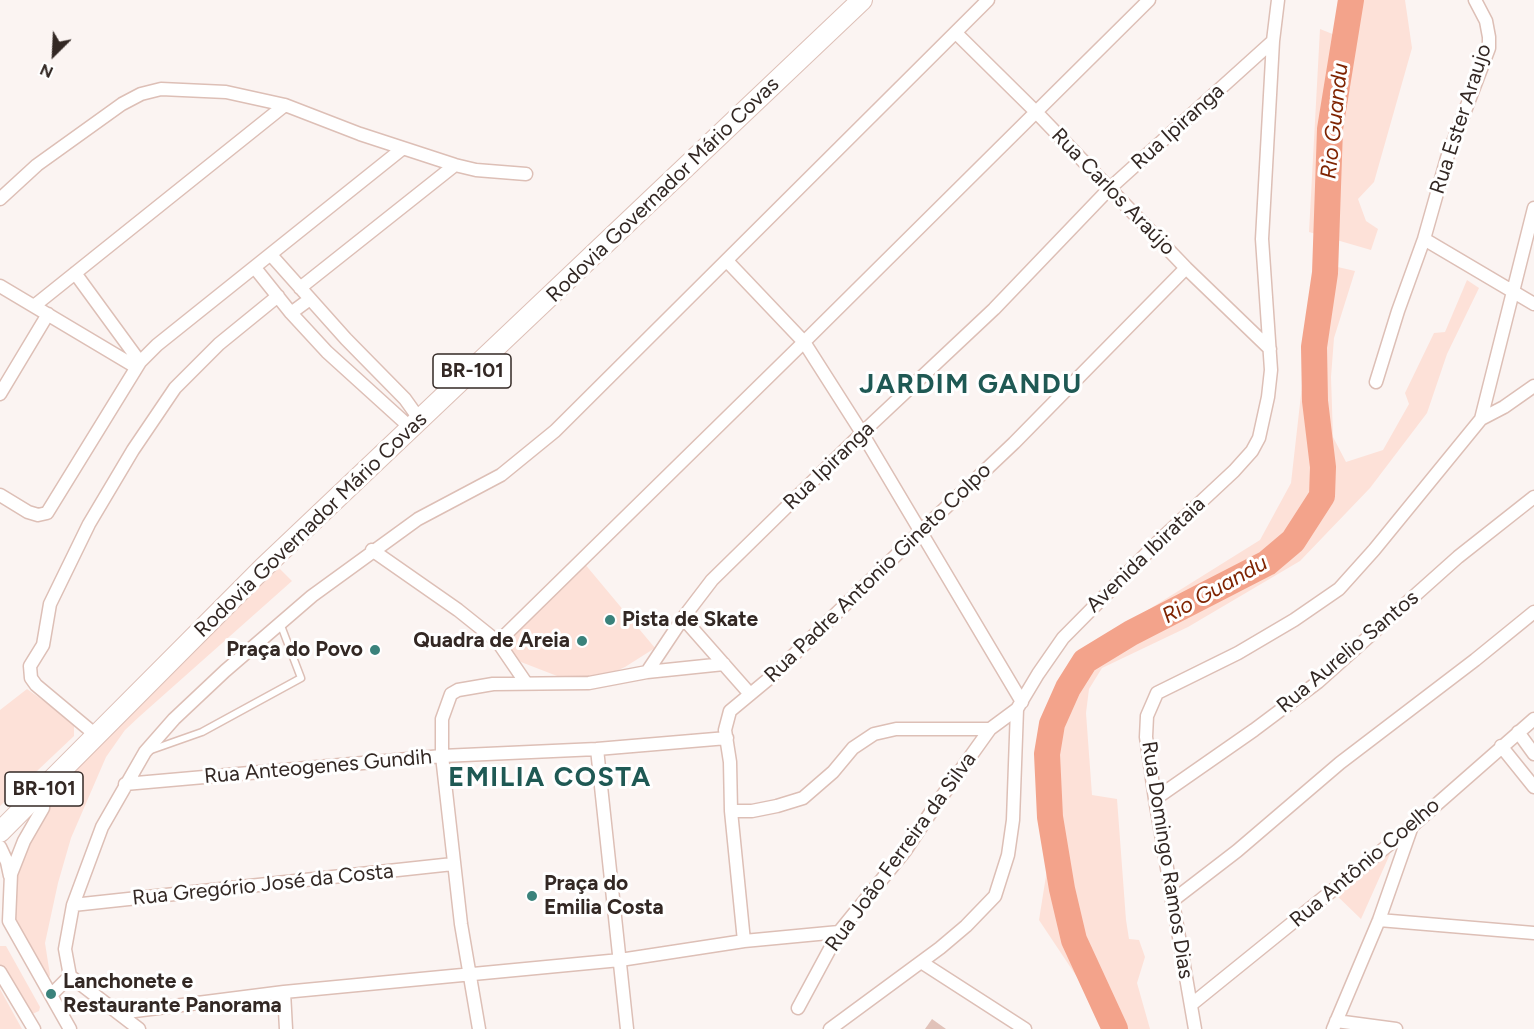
<!DOCTYPE html>
<html>
<head>
<meta charset="utf-8">
<style>
  body { margin:0 }
  #map { position:relative; width:1534px; height:1029px; overflow:hidden; background:#fbf4f2; font-family:Figtree,sans-serif }
  canvas { display:block }
  .north { position:absolute; left:24px; top:24px; width:60px; height:60px; -webkit-text-stroke:4px #fff; paint-order:stroke; rotate:204deg; font-size:16px; font-weight:700; line-height:24px; text-align:center; color:#332824 }
  .north::after { content:''; display:block; margin:auto; width:21px; height:27px; background:#332824; clip-path:polygon(50% 0,100% 100%,50% 72%,0 100%) }
</style>
</head>
<body>
<div id="map">
<canvas width="1534" height="1029"></canvas>
<div class="north">N</div>
</div>
<script>
const c = document.querySelector('canvas').getContext('2d');
c.lineJoin = 'round';
function paint(path, color) {
  c.fillStyle = color;
  c.fill(path, 'evenodd');
}
function toPath(rows) {
  const path = new Path2D();
  for (const r of rows) {
    path.moveTo(r[0], r[1]);
    for (let i = 2; i < r.length; i += 2) path.lineTo(r[i], r[i + 1]);
  }
  return path;
}
function stroke(path, color, width, dash) {
  c.strokeStyle = color;
  c.lineWidth = width;
  c.lineCap = dash ? 'butt' : 'round';
  c.setLineDash(dash || []);
  c.stroke(path);
}
function write(font, color, halo, rows, align = 'center') {
  c.font = font + ' Figtree,sans-serif';
  c.lineWidth = 6;
  c.setLineDash([]);
  c.textBaseline = 'middle';
  c.strokeStyle = halo;
  c.fillStyle = color;
  for (const [text, x, y, turn = 0] of rows) {
    c.save();
    c.translate(x, y);
    c.rotate((+turn || 0) * Math.PI / 180);
    c.textAlign = isNaN(turn) ? turn : align;
    if (halo) c.strokeText(text, 0, 0);
    c.fillText(text, 0, 0);
    c.restore();
  }
}
const green = toPath([
  [1351,0,1405,0,1412,48,1374,182,1358,199,1366,221,1378,229,1371,250,1309,232,1320,29,1345,39],
  [1316,262,1355,271,1334,338,1331,377,1333,437,1346,462,1383,450,1409,404,1405,393,1434,333,1445,332,1467,280,1479,288,1447,354,1427,413,1370,488,1300,561,1188,627,1102,668,1089,689,1086,713,1092,795,1117,799,1126,920,1129,939,1139,940,1145,957,1137,983,1150,1029,1102,1029,1081,983,1039,920,1049,857,1042,796,1040,743,1050,707,1079,653,1260,540,1291,483],
  [584,563,655,648,625,667,601,678,570,681,521,662,509,649,506,635],
  [278,567,292,581,140,716,125,730,106,757,71,838,58,883,45,943,50,975,48,980,14,917,10,888,24,847,46,807,76,758],
  [27,689,62,714,74,725,74,736,0,806,0,710],
  [1386,849,1390,854,1361,919,1331,890],
  [0,946,6,946,40,1007,39,1011,30,1015,25,1013,0,965],
  [0,989,22,1029,0,1029]
]);
const river = toPath([
  [1115,1029,1074,940,1062,889,1050,817,1047,754,1052,724,1068,688,1085,661,1131,633,1267,563,1293,541,1322,496,1323,467,1315,401,1314,347,1325,273,1330,129,1351,0]
]);
const building = toPath([
  [932,1019,946,1029,925,1029]
]);
const service = toPath([
  [151,750,202,732,301,678,280,623]
]);
const minor = toPath([
  [956,33,1037,113,1186,268,1270,349],
  [0,199,37,165,122,104,141,94,161,89,226,92,285,105,360,134,455,165,476,170,526,174],
  [1424,239,1534,304],
  [271,255,346,339,405,399,420,420],
  [727,261,804,342,862,433,1022,702],
  [255,268,291,313,327,352,412,429],
  [75,273,140,362],
  [0,286,136,367],
  [300,288,455,165],
  [34,306,285,105],
  [291,313,310,299],
  [1376,382,1398,311,1424,239,1447,158,1489,48,1489,37,1486,21,1475,0],
  [0,394,48,314],
  [1481,419,1534,208],
  [0,495,28,512,38,515,47,513,140,362,157,345,402,149],
  [372,550,458,610,498,642,526,683],
  [683,618,750,694],
  [498,642,804,342,1149,0],
  [647,672,724,664],
  [1518,732,1534,754],
  [97,736,36,685,31,678,30,666,43,645,50,604,89,524,133,450,175,388,219,344,278,296],
  [1501,746,1534,787],
  [597,749,627,1029],
  [125,784,442,756,597,749,727,738],
  [45,788,43,808,24,841,11,874,9,921,70,1029],
  [1155,799,1254,730,1318,682,1458,557,1534,497],
  [731,811,752,811,777,806,803,798,833,772,853,748,874,734,896,729,990,729,1017,709],
  [0,847,7,862,10,876],
  [1172,901,1237,851,1340,763,1475,660,1534,612],
  [73,905,453,864],
  [1379,920,1534,933],
  [744,941,731,811,730,762,725,730,730,711,771,677,920,532,1014,443,1186,268],
  [921,962,1025,1029],
  [0,972,34,1029],
  [284,992,286,1029],
  [51,995,70,976],
  [1192,1004,1412,826,1534,719],
  [798,1008,839,932,905,851,935,806,990,729],
  [119,1013,284,992,620,960,744,941,839,932],
  [1336,1021,1396,1029],
  [139,1029,70,976,65,949,73,905,102,827,145,752,174,719,225,671,312,596,418,519,501,475,555,431,988,0],
  [479,1029,461,924,442,756,442,719,451,694,458,690,493,684,589,683,647,672,683,618,712,580,862,433,994,309,1109,189,1273,41],
  [830,1029,940,948,966,926,995,896,1008,855,1013,820,1017,709,1038,674,1063,638,1160,540,1234,471,1252,451,1259,438,1268,397,1271,370,1262,239,1273,41,1278,0],
  [1195,1029,1155,799,1146,737,1147,716,1157,693,1238,653,1294,620,1339,589,1374,550,1481,419,1504,407,1534,386],
  [1333,1029,1379,920,1412,826]
]);
const trunk = toPath([
  [0,832,263,568,862,0]
]);
const markers = [
  [610,620,6,"#3a827b"],
  [582,641,6,"#3a827b"],
  [375,650,6,"#3a827b"],
  [532,896,6,"#3a827b"],
  [51,994,6,"#3a827b"]
];
const shields = [
  [472,371,78],
  [44,789,78]
];
const shieldNames = [
  ["BR-101",472,371],
  ["BR-101",44,789]
];
const streetNames = [
  ["Rua Ester Araujo",1461,119,-72],
  ["Rua Ipiranga",1178,127,-42],
  ["Rodovia Governador Mário Covas",663,190,-44],
  ["Rua Carlos Araújo",1113,192,46],
  ["Rua Ipiranga",829,466,-44],
  ["Rodovia Governador Mário Covas",311,525,-44],
  ["Avenida Ibirataia",1146,555,-44],
  ["Rua Padre Antonio Gineto Colpo",878,573,-44],
  ["Rua Aurelio Santos",1348,652,-40],
  ["Rua Anteogenes Gundih",318,767,-5],
  ["Rua João Ferreira da Silva",901,852,-54],
  ["Rua Domingo Ramos Dias",1167,860,81],
  ["Rua Antônio Coelho",1365,863,-40],
  ["Rua Gregório José da Costa",263,885,-6]
];
const poiNames = [
  ["Pista de Skate",622,620],
  ["Quadra de Areia",570,641,"right"],
  ["Praça do Povo",363,650,"right"],
  ["Praça do",544,884],
  ["Emilia Costa",544,908],
  ["Lanchonete e",63,982],
  ["Restaurante Panorama",63,1006]
];
const waterNames = [
  ["Rio Guandu",1335,121,-84],
  ["Rio Guandu",1215,590,-29]
];
const districtNames = [
  ["JARDIM GANDU",971,385],
  ["EMILIA COSTA",550,778]
];
paint(green, '#fde1d8');
stroke(river, '#f3a38b', 26);
paint(building, '#e1c2b9');
stroke(service, '#ddbfb6', 9);
stroke(minor, '#ddbfb6', 15);
stroke(trunk, '#ddbfb6', 22);
stroke(service, '#fff', 6);
stroke(minor, '#fff', 12);
stroke(trunk, '#fff', 20);
for (const [x, y, r, color] of markers) {
  const dot = new Path2D();
  dot.arc(x, y, r, 0, 2 * Math.PI);
  c.fillStyle = color;
  c.fill(dot);
  stroke(dot, '#fff', 2);
}
for (const [x, y, w] of shields) {
  const box = new Path2D();
  box.roundRect(x - w / 2, y - 17, w, 34, 4.5);
  c.fillStyle = '#fff';
  c.fill(box);
  stroke(box, '#332824', 1.5);
}
write('bold 20px', '#332824', null, shieldNames);
write('21px', '#332824', '#fff', streetNames);
write('bold 21px', '#332824', '#fff', poiNames, 'left');
write('italic 22px', '#7f2402', '#fff', waterNames);
c.letterSpacing = '1.5px';
write('bold 27px', '#1f5954', '#fff', districtNames);
c.letterSpacing = '0px';
</script>
</body>
</html>
